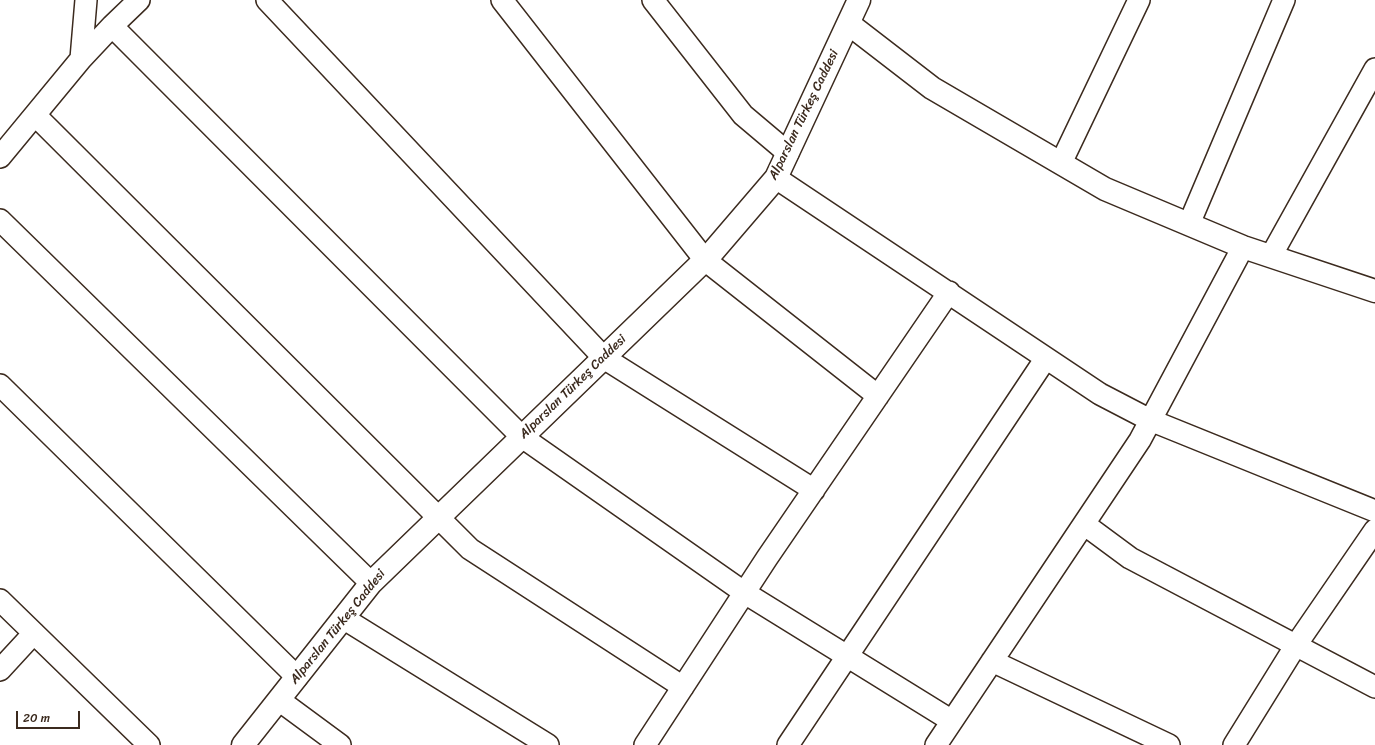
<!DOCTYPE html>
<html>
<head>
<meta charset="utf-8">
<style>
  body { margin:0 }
  #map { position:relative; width:1375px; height:745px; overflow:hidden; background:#fff; font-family:Sriracha,sans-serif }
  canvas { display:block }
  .scale { position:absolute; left:16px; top:711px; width:64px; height:18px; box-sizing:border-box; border:2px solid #3b2a1e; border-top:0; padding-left:5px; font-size:12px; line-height:14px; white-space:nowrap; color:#3b2a1e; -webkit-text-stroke:3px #fff; paint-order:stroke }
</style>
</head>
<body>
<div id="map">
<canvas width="1375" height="745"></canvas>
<div class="scale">20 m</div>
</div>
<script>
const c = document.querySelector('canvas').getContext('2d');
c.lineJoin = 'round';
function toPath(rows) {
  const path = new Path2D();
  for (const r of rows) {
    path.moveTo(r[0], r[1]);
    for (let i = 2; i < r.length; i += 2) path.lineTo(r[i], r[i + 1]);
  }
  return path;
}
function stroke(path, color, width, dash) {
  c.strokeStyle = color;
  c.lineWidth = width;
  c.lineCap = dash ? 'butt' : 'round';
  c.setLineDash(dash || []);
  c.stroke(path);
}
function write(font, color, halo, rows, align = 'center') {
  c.font = font + ' Sriracha,sans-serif';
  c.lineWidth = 3.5;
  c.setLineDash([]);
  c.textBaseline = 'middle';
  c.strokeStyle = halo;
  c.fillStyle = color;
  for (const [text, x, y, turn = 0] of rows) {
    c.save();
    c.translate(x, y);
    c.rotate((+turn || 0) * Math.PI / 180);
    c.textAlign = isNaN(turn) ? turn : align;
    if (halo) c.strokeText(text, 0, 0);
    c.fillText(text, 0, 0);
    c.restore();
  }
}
const minor = toPath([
  [267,0,604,358,814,490],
  [502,0,705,260,878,396],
  [653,0,743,115,788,153],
  [112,26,522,437,745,593,952,721],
  [81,59,112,26,139,0],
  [35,115,470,549,683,687],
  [0,157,81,59,86,0],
  [1061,163,1139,0],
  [776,178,1100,394,1150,420,1375,511],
  [0,220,371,583],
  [1189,224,1284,0],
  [1271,256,1375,69],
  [0,385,297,677],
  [1084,524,1130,558,1375,687],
  [0,600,149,745],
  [343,618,548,745],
  [992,661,1169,745],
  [0,670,34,633],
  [279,700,340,745],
  [645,745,767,558,949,292],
  [788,745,1046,358],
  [936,745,1140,440,1243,247],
  [1234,745,1296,645,1375,530]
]);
const tertiary = toPath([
  [849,24,932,88,1105,189,1243,247,1375,291],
  [243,745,371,583,710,255,776,178,859,0]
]);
const streetNames = [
  ["Alparslan Türkeş Caddesi",804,115,-64],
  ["Alparslan Türkeş Caddesi",573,387,-44],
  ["Alparslan Türkeş Caddesi",338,627,-51]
];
stroke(minor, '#3b2a1e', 24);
stroke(tertiary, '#3b2a1e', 25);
stroke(minor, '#fff', 21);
stroke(tertiary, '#fff', 22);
write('13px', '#3b2a1e', '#fff', streetNames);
</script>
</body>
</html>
